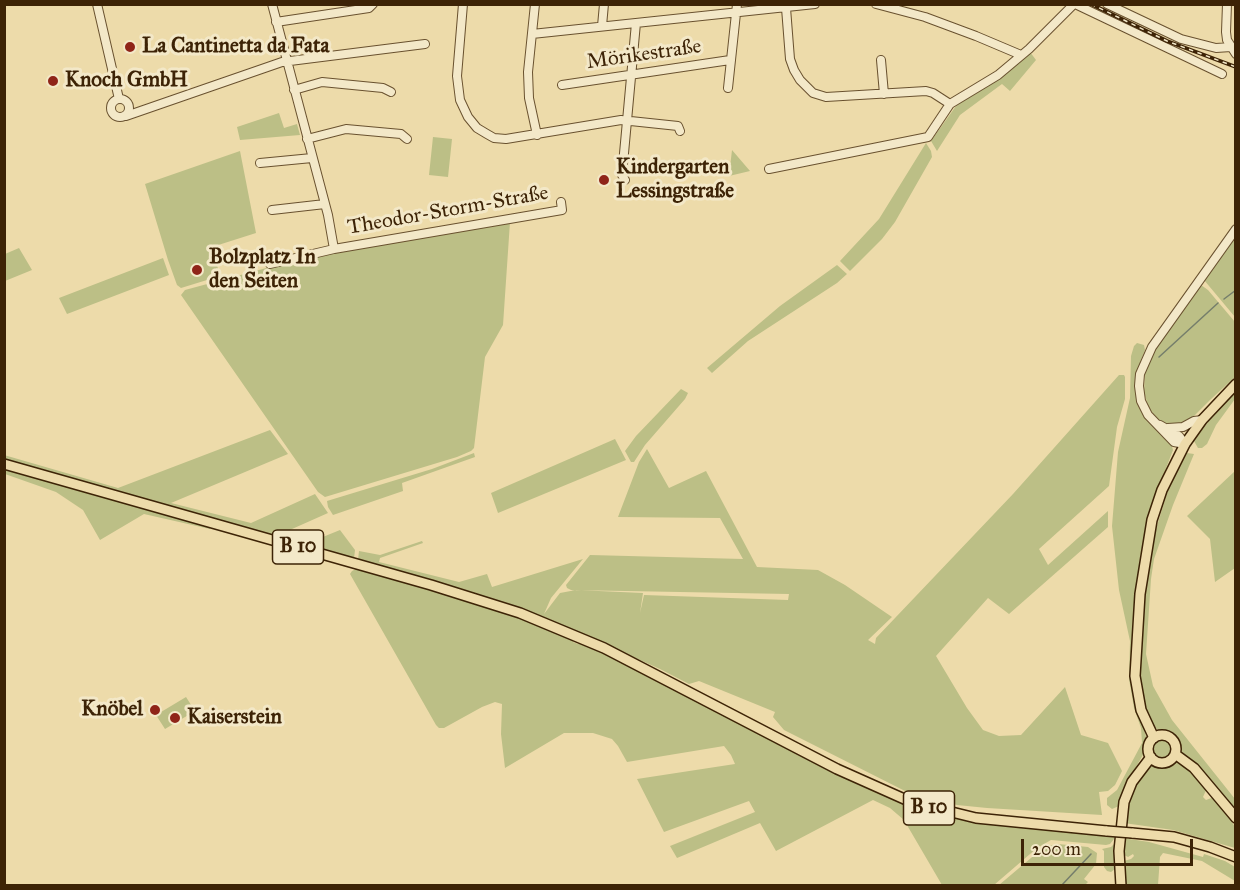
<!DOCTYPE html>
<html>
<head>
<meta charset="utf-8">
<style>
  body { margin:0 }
  #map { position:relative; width:1240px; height:890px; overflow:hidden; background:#eddbaa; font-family:"IM FELL Great Primer",serif }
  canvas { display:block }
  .frame { position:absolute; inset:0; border:6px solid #3d2306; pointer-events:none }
  .scale { position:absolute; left:1021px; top:839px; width:172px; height:27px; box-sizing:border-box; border:3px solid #3d2306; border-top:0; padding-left:8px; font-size:18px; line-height:21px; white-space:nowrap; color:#3d2306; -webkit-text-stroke:4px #f3e8c8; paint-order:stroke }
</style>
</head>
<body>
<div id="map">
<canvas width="1240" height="890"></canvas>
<div class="frame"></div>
<div class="scale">200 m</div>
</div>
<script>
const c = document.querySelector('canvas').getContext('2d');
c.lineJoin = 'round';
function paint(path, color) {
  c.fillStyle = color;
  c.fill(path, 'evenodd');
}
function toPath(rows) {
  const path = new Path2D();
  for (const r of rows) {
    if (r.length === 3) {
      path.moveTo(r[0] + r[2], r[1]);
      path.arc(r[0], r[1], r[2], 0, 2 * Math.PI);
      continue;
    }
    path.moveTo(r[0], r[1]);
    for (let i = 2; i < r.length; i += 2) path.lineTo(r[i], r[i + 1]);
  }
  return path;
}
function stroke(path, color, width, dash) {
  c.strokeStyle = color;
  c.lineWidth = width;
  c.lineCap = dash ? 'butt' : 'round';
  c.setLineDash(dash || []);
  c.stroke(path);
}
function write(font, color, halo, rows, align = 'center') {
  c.font = font + ' "IM FELL Great Primer",serif';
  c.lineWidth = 6;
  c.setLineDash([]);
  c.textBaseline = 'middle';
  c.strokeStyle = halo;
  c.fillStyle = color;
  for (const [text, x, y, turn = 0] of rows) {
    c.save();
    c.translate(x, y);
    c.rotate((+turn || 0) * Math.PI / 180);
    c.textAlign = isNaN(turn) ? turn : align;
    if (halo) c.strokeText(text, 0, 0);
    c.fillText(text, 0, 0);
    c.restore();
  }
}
const green = toPath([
  [1030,52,1036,60,1010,91,1002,84,960,115,937,151,931,141,956,106,972,94,987,87],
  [279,113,284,128,297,124,300,135,240,140,237,127],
  [433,137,452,139,448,177,429,175],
  [926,143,931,151,932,157,895,222,882,239,850,271,840,261,879,219],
  [732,150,750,171,729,176],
  [240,151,256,233,212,247,220,276,181,288,177,285,168,260,145,184],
  [510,222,503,325,485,357,474,448,471,451,457,457,325,497,318,492,181,295,185,290,270,267,333,252],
  [1235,235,1235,317,1204,280],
  [19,248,32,270,5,281,5,254],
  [163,258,169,275,67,314,59,298],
  [837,265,847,274,837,283,748,341,712,373,707,368,780,306],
  [1201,285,1208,290,1235,322,1235,377,1210,400,1190,420,1182,425,1170,426,1158,420,1149,408,1144,393,1145,371,1155,349,1198,287],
  [1137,343,1144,345,1145,350,1136,373,1135,386,1137,402,1146,419,1171,443,1173,450,1149,513,1140,558,1133,625,1131,679,1133,692,1147,740,1144,753,1124,788,1119,806,1112,809,1107,805,1107,798,1117,790,1142,743,1141,728,1134,708,1129,679,1130,641,1119,590,1112,526,1118,452,1130,398,1131,356,1134,346],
  [1119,375,1124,375,1125,377,1125,399,1117,427,1109,486,1039,549,1048,565,1108,511,1108,527,1009,614,988,598,936,656,967,708,983,730,999,736,1021,735,1065,687,1081,735,1108,743,1122,771,1115,785,1108,791,1099,792,1102,815,987,808,957,805,905,791,784,730,773,717,775,712,699,681,689,684,660,669,542,616,358,560,359,551,380,555,422,541,423,543,380,558,379,562,459,582,487,574,492,587,583,559,551,598,544,614,560,593,576,590,643,593,640,613,644,595,788,600,789,594,571,590,567,588,566,585,590,555,743,559,720,518,618,517,639,462,647,449,669,488,706,471,757,567,818,570,845,585,892,617,868,640,875,644,876,638,1013,494],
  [681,389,688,393,685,399,645,445,634,462,631,462,625,451,636,436],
  [1235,390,1235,399,1216,425,1207,444,1202,448,1198,448,1194,441,1214,414],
  [270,430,288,454,171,503,251,523,315,494,328,513,283,533,313,541,340,530,355,550,354,559,5,459,4,455,118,488],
  [615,439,626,460,498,513,491,493],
  [474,453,475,457,402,483,403,491,333,515,328,507,327,501,432,469],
  [1187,453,1194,454,1173,505,1154,559,1151,579,1146,654,1153,686,1172,720,1235,799,1235,811,1204,774,1180,750,1174,737,1155,728,1145,710,1139,683,1142,611,1152,542,1168,490],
  [4,468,210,526,210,529,144,514,100,540,83,510,56,492,5,474],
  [1235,471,1235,568,1215,582,1210,539,1187,516],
  [358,568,494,608,572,637,573,642,578,644,581,642,659,680,849,779,909,806,970,822,1104,835,1114,837,1114,839,1110,844,1106,845,1051,840,1037,848,994,885,942,885,904,820,890,808,873,800,776,851,760,823,677,858,670,846,755,812,749,801,664,832,637,779,735,764,731,755,724,746,627,762,618,746,612,739,593,733,564,733,505,768,501,734,502,704,495,702,482,707,444,728,439,728,436,725,350,574,352,571],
  [186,697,195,711,165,729,156,715],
  [1162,749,10],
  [1178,763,1187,768,1207,788,1203,797,1206,800,1214,797,1225,811,1235,827,1235,848,1173,830,1124,823,1135,783,1147,768,1152,765],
  [1123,838,1149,842,1203,857,1204,854,1225,861,1235,867,1235,881,1202,861,1163,853,1160,857,1158,885,1125,885,1123,867,1124,861,1131,859,1134,856,1133,854,1128,857,1124,855],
  [1116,842,1115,869,1111,872,1107,871,1104,867,1104,851,1102,849,1111,847],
  [1058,844,1088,847,1097,853,1096,864,1084,879,1088,882,1085,885,999,885,1044,847]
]);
const stream = toPath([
  [1224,299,1236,290],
  [1159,357,1218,303],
  [1061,886,1091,854]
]);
const minor = toPath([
  [97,4,119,99],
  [272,4,328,215,334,249],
  [463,4,457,76,460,100,468,117,477,128,487,134,494,138,506,139,621,120,678,126,680,131],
  [535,4,528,72,529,98,537,135],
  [876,4,925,17,976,36,1021,55],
  [1075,4,1222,74],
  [1107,4,1181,39,1216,48,1231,47],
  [1227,4,1226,32,1227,40,1236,54],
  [786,8,790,59,794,70,800,80,813,93,826,97,926,91,933,93,950,104],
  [276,22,369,8,373,4],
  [602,26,604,4],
  [532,34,815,4],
  [881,60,884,94],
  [562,85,730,60],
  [728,88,737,4],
  [294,90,322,82,383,88,391,92],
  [120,108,9],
  [126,116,282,62,425,44],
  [307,139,346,129,401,134,407,139],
  [260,163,312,158],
  [769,169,928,137,950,104,998,75,1029,49,1074,4],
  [625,180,622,175,636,23],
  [272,210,325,204],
  [270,264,334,249,562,210,561,202],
  [1160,425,1179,436,1185,444],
  [1168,428,1183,427,1194,421,1202,420],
  [1185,444,1174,442,1148,415,1141,401,1139,386,1140,374,1152,347,1236,229]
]);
const major = toPath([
  [4,464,431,585,520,613,604,648,837,769,911,802,976,818,1107,831],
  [1162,749,14],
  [1154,738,1141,710,1135,676,1140,594,1152,520,1162,490,1185,444,1202,420,1236,384],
  [1175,754,1194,768,1236,818],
  [1132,833,1174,837,1210,847,1236,857],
  [1121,886,1119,851,1124,802,1132,782,1151,757]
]);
const rail = toPath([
  [1091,4,1167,41,1236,67]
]);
const majorBridge = toPath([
  [1107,831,1132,833]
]);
const markers = [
  [130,47,6,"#8f2418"],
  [53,81,6,"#8f2418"],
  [604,180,6,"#8f2418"],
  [197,270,6,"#8f2418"],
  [155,710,6,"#8f2418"],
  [175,718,6,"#8f2418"]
];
const shields = [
  [298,547,51],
  [929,808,51]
];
const shieldNames = [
  ["B 10",298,547],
  ["B 10",929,808]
];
const poiNames = [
  ["La Cantinetta da Fata",142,47],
  ["Knoch GmbH",65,81],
  ["Kindergarten",616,168],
  ["Lessingstraße",616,192],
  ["Bolzplatz In",209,258],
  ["den Seiten",209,282],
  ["Knöbel",143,710,"right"],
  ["Kaiserstein",187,718]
];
const streetNames = [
  ["Mörikestraße",644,55,-8],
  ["Theodor-Storm-Straße",448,211,-10]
];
paint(green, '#bcbf86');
stroke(stream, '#757e6b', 1.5);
stroke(minor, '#69512f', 10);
stroke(major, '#3d2306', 12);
stroke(minor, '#f3e8c8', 8);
stroke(major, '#eddbaa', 9);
stroke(rail, '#3d2306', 4);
stroke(rail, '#f3e8c8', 1.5, [4.5]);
stroke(majorBridge, '#3d2306', 12, []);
stroke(majorBridge, '#eddbaa', 9);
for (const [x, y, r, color] of markers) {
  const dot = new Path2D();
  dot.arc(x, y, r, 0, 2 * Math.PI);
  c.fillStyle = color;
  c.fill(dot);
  stroke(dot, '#f3e8c8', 2);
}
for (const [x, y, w] of shields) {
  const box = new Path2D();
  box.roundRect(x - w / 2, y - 17, w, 34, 4.5);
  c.fillStyle = '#f3e8c8';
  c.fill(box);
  stroke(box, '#3d2306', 1.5);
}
write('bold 20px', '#3d2306', null, shieldNames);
write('bold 21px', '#3d2306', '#f3e8c8', poiNames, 'left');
write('21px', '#3d2306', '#f3e8c8', streetNames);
</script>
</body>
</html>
